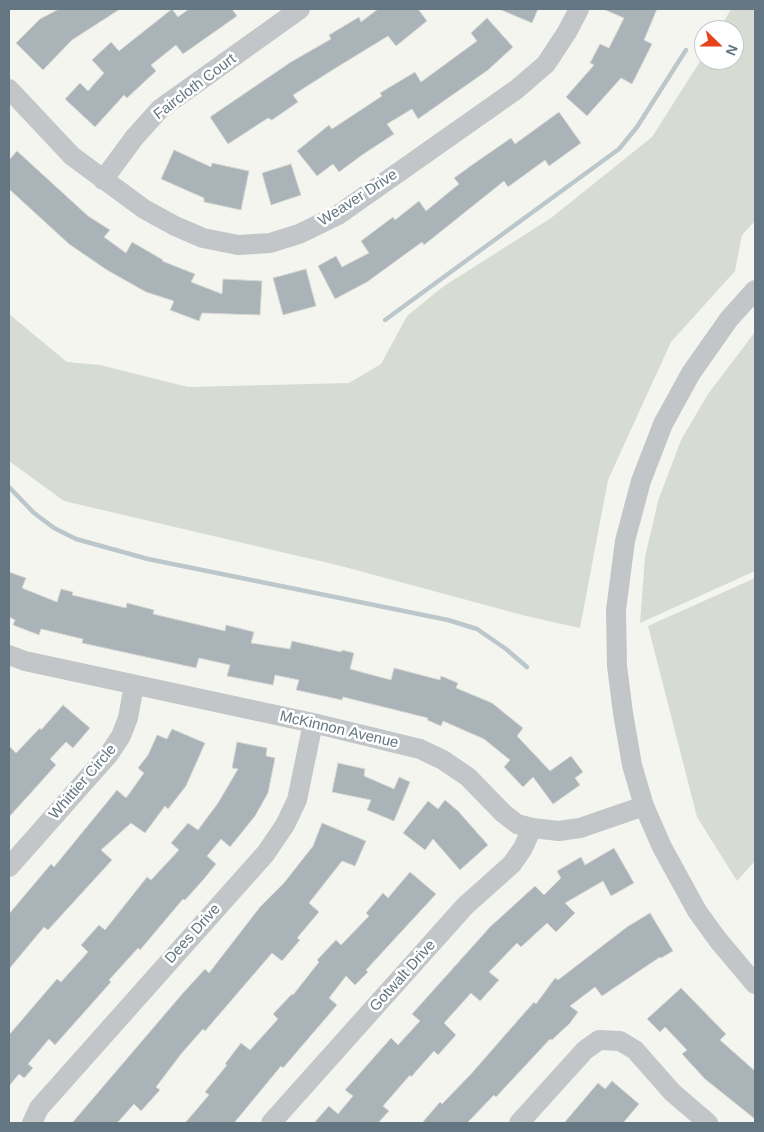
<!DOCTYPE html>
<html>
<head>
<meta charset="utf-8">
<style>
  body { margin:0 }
  #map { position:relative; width:764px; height:1132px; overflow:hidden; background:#f5f5f0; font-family:Arial,sans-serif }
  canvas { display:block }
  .frame { position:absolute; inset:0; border:10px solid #637682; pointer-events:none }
  .north { position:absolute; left:694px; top:20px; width:50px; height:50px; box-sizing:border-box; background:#fff; border:1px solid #c1c8cd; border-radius:50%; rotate:112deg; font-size:14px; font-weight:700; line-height:20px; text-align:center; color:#637682 }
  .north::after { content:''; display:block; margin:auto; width:18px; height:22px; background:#e7421e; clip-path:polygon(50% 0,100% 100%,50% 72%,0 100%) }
</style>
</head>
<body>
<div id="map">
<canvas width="764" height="1132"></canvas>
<div class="frame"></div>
<div class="north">N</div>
</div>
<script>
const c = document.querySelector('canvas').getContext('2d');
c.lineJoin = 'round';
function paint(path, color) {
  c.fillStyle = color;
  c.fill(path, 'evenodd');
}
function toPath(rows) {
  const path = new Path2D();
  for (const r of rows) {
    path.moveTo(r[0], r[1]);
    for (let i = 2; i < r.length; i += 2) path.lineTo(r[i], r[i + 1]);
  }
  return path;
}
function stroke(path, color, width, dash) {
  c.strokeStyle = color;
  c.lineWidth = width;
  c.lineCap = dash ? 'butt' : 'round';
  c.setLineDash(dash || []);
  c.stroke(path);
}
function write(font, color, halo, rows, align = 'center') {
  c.font = font + ' Arial,sans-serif';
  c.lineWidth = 5;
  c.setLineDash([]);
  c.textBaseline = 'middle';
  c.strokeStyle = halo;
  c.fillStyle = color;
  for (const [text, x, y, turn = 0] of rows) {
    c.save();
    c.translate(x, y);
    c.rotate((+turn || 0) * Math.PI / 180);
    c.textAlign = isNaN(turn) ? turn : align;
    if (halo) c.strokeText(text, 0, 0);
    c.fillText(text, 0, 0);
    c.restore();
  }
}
const green = toPath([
  [731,9,755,9,755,221,742,235,735,271,671,342,608,480,580,628,526,616,341,566,64,501,9,461,9,314,67,362,100,365,188,387,349,383,381,364,407,316,444,286,551,218,652,137,704,55,704,60,734,60,734,30,719,30],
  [755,332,755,571,640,623,645,557,658,501,681,440,708,394],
  [755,578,755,861,737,881,697,817,648,626]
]);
const stream = toPath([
  [385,320,619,149,637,127,686,50],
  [9,487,34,513,54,528,76,539,148,559,448,620,477,629,506,649,527,667]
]);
const building = toPath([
  [59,9,120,9,72,40,43,70,16,43,40,19,59,9],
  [172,9,178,17,189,9,232,9,237,16,183,54,176,45,151,65,156,71,127,98,124,95,95,127,65,99,80,83,88,91,104,73,92,60,111,42,119,51,172,9],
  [378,9,418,9,427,21,396,46,388,36,334,69,293,95,298,102,272,120,268,118,228,144,210,117,291,62,331,39,329,35,359,17,361,22,378,9],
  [499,9,538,9,532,23,499,9],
  [603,9,657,9,644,40,652,44,632,84,621,78,587,116,566,97,594,65,590,63,600,44,609,48,624,18,603,9],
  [487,18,513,47,488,70,418,119,412,109,387,124,394,134,362,155,339,172,333,164,317,176,297,151,329,125,332,129,382,96,380,93,415,72,421,82,477,41,471,33,487,18],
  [559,112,581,143,549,166,545,160,508,187,504,181,424,245,422,242,367,282,335,299,318,266,336,256,342,267,369,253,361,241,393,217,395,220,419,201,426,211,459,184,454,178,472,165,511,138,515,144,559,112],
  [174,150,211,167,212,163,249,171,241,210,204,202,204,198,161,179,174,150],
  [17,151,88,216,110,230,104,237,126,253,132,242,163,260,162,261,195,274,191,282,222,294,223,279,262,281,260,315,202,313,199,321,170,310,174,301,146,292,107,270,69,244,9,189,9,160,17,151],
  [291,164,301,195,271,205,262,173,291,164],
  [306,269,316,306,283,315,273,278,306,269],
  [9,572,26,578,22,588,57,602,61,589,73,592,72,595,126,608,127,603,154,610,153,614,225,631,226,625,254,632,251,643,290,649,292,641,341,652,342,650,354,653,350,669,391,680,394,668,440,680,441,676,458,683,456,688,492,703,523,728,517,736,550,771,571,756,583,772,575,778,580,785,553,804,533,777,523,787,504,767,510,760,484,739,443,721,441,726,427,720,428,718,343,697,342,700,296,690,299,680,275,675,273,685,227,676,230,665,199,658,196,668,82,643,83,639,41,629,39,635,13,625,15,620,9,617,9,572],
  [63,705,90,728,73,748,66,742,50,759,56,765,9,817,9,746,16,753,40,728,41,730,63,705],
  [172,729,205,743,186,786,168,809,165,806,145,833,131,823,101,850,112,860,48,930,44,927,9,969,9,914,51,864,54,867,117,790,126,798,144,773,138,768,148,755,157,735,167,739,172,729],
  [237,742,267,748,266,756,275,758,268,793,255,816,230,847,221,839,207,856,216,864,203,880,185,900,183,899,140,950,138,948,109,980,111,982,55,1045,49,1039,28,1064,33,1068,24,1078,19,1074,9,1086,9,1035,57,979,61,982,88,952,81,945,99,925,105,930,147,877,151,880,179,850,171,843,188,823,198,830,218,803,238,769,232,768,237,742],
  [338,763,365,769,364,776,394,789,399,777,410,782,394,821,367,810,371,800,332,792,338,763],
  [445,800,458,811,488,845,460,870,433,839,425,850,403,833,428,801,438,809,445,800],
  [322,823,366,841,355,866,342,861,309,903,319,912,297,938,300,940,282,961,272,953,205,1031,203,1029,181,1054,156,1087,160,1090,141,1111,134,1104,117,1123,72,1123,183,993,205,969,209,973,260,907,284,883,313,846,322,823],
  [614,848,634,883,611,896,603,881,565,903,575,913,556,932,547,923,521,947,517,943,489,972,499,980,480,1001,471,993,444,1023,456,1035,438,1055,434,1051,411,1077,410,1075,383,1106,389,1111,378,1123,314,1123,329,1106,338,1114,353,1096,345,1090,354,1080,391,1038,398,1045,420,1021,412,1014,490,927,535,886,544,895,561,878,557,871,581,857,585,865,614,848],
  [410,872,436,894,366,970,368,972,355,985,346,976,329,998,337,1005,283,1068,281,1066,234,1123,185,1123,209,1095,205,1092,227,1065,225,1064,241,1043,250,1050,278,1019,273,1014,292,994,293,995,319,962,317,960,336,940,341,945,369,916,366,913,383,893,388,898,410,872],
  [650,913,673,951,661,958,660,957,602,996,595,987,570,1006,578,1012,570,1023,552,1040,550,1039,496,1097,494,1095,467,1123,422,1123,440,1102,442,1104,471,1074,534,1002,536,1004,555,978,558,980,627,927,650,913],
  [681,988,726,1034,720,1040,755,1071,755,1119,705,1079,682,1054,687,1050,665,1027,660,1032,647,1019,681,988],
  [612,1081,639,1104,623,1123,564,1123,598,1083,605,1089,612,1081]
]);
const minor = toPath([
  [9,89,72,156,144,209,175,226,203,238,238,245,270,243,299,234,338,215,517,89,546,64,567,32,579,9],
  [103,180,134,138,160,109,300,9],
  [755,290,729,319,691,373,663,424,641,481,625,541,616,610,617,666,623,713,632,765,644,806,662,847,697,911,718,940,755,984],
  [9,655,25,661,313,723,420,749,443,760,468,777,503,813,517,824,532,828,559,831,580,828,644,806],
  [9,867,109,754,121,736,128,718,134,685],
  [32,1123,39,1108,266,853,285,825,297,800,313,723],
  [271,1123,465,906,512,864,523,848,532,828],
  [519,1123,585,1050,599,1040,620,1041,635,1050,672,1092,708,1123]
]);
const streetNames = [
  ["Faircloth Court",195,87,-37],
  ["Weaver Drive",358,198,-33],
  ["McKinnon Avenue",339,730,13],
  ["Whittier Circle",83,782,-49],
  ["Dees Drive",193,934,-48],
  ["Gotwalt Drive",403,976,-48]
];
paint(green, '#d6dcd1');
stroke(stream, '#bbc7cb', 4.5);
paint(building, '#aab3b7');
stroke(building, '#d6d6d3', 1);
stroke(minor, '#c2c6c9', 20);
write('15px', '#637682', '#fff', streetNames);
</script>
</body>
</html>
